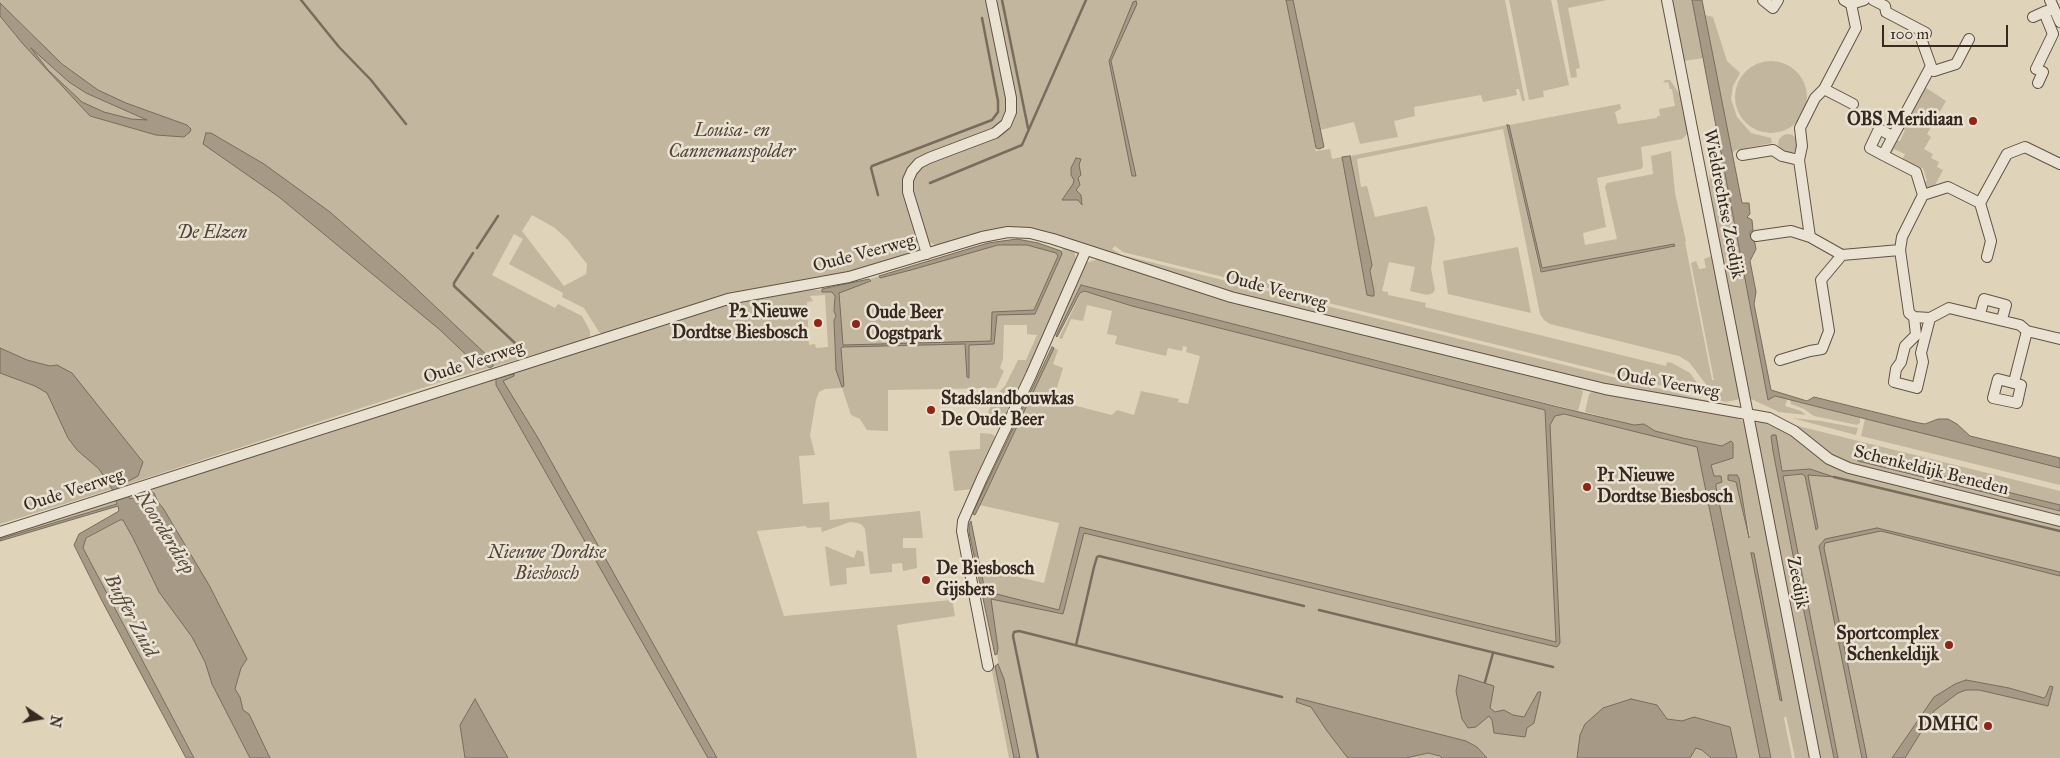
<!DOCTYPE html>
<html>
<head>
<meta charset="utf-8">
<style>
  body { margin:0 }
  #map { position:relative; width:2060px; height:758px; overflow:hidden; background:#dfd3b9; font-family:"IM FELL Great Primer",serif }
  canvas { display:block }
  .north { position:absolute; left:15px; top:693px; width:50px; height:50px; -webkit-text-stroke:4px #eae2d2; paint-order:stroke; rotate:102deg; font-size:14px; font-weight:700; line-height:20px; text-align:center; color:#372820 }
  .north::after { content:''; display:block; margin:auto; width:18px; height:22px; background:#372820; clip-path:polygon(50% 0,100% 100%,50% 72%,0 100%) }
  .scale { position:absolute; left:1882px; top:25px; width:126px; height:22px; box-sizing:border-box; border:2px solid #372820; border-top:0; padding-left:6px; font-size:15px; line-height:18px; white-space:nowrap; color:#372820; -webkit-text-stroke:4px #eae2d2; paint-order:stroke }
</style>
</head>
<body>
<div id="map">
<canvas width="2060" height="758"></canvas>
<div class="north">N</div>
<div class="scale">100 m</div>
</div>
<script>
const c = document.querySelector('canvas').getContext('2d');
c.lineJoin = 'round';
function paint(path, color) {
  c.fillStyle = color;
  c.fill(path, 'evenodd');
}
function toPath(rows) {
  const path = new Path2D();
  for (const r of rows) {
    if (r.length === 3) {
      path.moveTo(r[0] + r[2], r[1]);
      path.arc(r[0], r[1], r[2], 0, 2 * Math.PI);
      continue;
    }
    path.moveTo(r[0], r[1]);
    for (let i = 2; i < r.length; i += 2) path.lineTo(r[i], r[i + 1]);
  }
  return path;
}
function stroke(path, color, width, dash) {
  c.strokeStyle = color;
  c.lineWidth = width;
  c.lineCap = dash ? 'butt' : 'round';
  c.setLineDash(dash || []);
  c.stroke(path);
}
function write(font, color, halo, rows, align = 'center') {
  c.font = font + ' "IM FELL Great Primer",serif';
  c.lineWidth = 5;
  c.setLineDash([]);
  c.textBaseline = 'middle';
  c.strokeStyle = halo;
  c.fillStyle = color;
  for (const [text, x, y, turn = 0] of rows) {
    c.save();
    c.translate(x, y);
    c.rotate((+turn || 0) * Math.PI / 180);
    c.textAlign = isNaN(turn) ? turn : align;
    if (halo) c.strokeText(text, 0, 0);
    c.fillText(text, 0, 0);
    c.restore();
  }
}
const green = toPath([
  [0,0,1286,0,1316,151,1330,149,1332,159,1342,157,1367,295,1374,291,1370,271,1372,265,1350,156,1507,125,1540,272,1674,246,1674,244,1542,268,1509,125,1620,104,1621,109,1615,112,1618,124,1657,118,1657,116,1660,116,1659,109,1675,106,1672,89,1670,89,1668,82,1663,83,1665,80,1670,80,1681,96,1687,113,1688,133,1682,139,1641,147,1643,166,1641,169,1597,178,1606,227,1583,233,1585,245,1617,239,1605,187,1607,183,1653,174,1651,156,1671,151,1675,193,1686,241,1685,242,1712,380,1714,380,1691,263,1696,261,1699,269,1706,268,1704,259,1714,255,1740,399,1726,402,1718,400,1689,362,1679,356,1550,324,1544,320,1540,314,1503,129,1357,159,1361,187,1367,186,1375,217,1427,206,1435,239,1431,269,1435,289,1433,293,1427,295,1410,291,1415,267,1389,262,1382,291,1388,292,1388,295,1426,303,1425,307,1666,366,1667,362,1672,363,1690,373,1707,397,1123,252,1115,246,1112,249,1122,255,1709,401,1709,403,1622,389,1229,292,1060,236,1019,228,1002,228,983,232,937,246,929,242,918,246,914,252,841,276,757,288,725,295,602,334,599,332,584,308,562,297,563,293,509,264,523,239,514,234,492,275,555,308,558,304,582,316,590,331,590,336,587,339,441,382,125,485,0,524],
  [532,215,555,228,568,240,587,264,586,274,564,286,522,231],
  [1293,0,1505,0,1525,101,1522,101,1519,89,1516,89,1517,95,1483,102,1481,95,1414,107,1415,116,1394,121,1398,137,1360,144,1354,122,1320,130],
  [1509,0,1551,0,1569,85,1543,91,1544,97,1529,100],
  [1557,0,1607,0,1568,8,1580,68,1576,69,1577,77,1571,78],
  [1671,0,1692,0,1704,58,1683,61],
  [1705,15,1713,17,1727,61,1740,73,1733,86,1731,99,1737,117,1751,133,1771,138,1772,143,1736,150,1732,153],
  [1771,97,36],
  [1925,87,1946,101,1927,134,1931,137,1924,149,1933,154,1931,158,1939,162,1937,167,1943,170,1934,187,1924,188,1922,183,1927,181,1923,168,1918,169,1902,160,1905,154,1894,149,1891,154,1887,151,1893,140,1900,141,1905,130,1900,127],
  [1788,144,10],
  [1724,160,1768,399,1775,396,1787,400,1785,406,1801,411,1806,415,1779,412,1747,397,1709,190,1710,162],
  [1017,239,1038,243,1061,252,1035,314,1064,245,1074,251,1077,262,1004,421,991,426,985,421,994,397,1005,386,1018,360,1026,360,1037,335,1027,334,1027,325,1004,325,1003,359,1000,368,1004,371,996,388,888,390,888,431,867,430,860,419,851,415,842,388,825,389,819,392,816,400,810,435,815,455,799,456,803,504,829,502,830,520,920,511,923,538,903,538,903,548,916,548,917,568,903,571,902,563,892,564,892,572,870,574,865,529,862,525,858,523,850,522,822,532,821,527,807,528,806,526,757,531,784,616,952,600,955,616,897,625,917,758,194,758,83,550,82,544,86,538,123,519,117,504,0,539,0,536,323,435,502,376,732,303,807,290,822,290,833,292,835,299,834,311,836,313,834,320,836,370,844,386,838,294,840,291,871,282,870,279,988,243],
  [825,295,828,347,816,348,815,344,809,345,807,302,813,301,810,296],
  [1518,247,1531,313,1448,294,1443,261],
  [1098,259,1109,260,1580,388,1583,392,1578,411,1081,285,1056,336,1053,333,1085,263],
  [1082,291,1132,306,1545,410,1556,642,1124,538,1555,645,1558,643,1548,412,1577,417,1697,446,1760,758,1017,758,980,568,1044,583,1059,523,980,505,1054,348,1058,350,1053,364,1063,368,1053,400,1112,415,1117,410,1134,415,1141,391,1179,399,1178,402,1188,404,1200,356,1186,352,1187,347,1183,346,1182,351,1168,348,1166,356,1115,344,1117,336,1107,334,1112,311,1087,305,1083,321,1071,319,1062,339,1059,338],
  [1593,391,1734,416,1744,422,1747,428,1812,758,1795,758,1786,716,1784,718,1792,758,1771,758,1716,487,1716,484,1722,482,1721,476,1714,476,1711,465,1733,458,1733,443,1722,446,1655,431,1644,424,1634,425,1585,412,1589,394],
  [1728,475,1736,475,1739,478,1750,535,1748,538,1736,482,1729,481],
  [1790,400,1860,418,1860,423,1857,425,1814,416,1804,409,1791,404],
  [1792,418,1821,421,1858,428,1856,435],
  [1865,419,2060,468,2060,485,1861,436],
  [1759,421,1775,425,1849,473,2060,526,2060,758,1838,758,1783,476,1802,474,1805,476,1815,528,1806,474,1834,477,1810,469,1782,471,1775,437,1771,436,1834,758,1818,758,1753,425],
  [1794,425,2060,491,2060,505,1862,456,1858,461,2060,511,2060,515,1857,466,1835,458],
  [980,433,992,434,996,437,973,489,954,491,949,451,980,449],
  [825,546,854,558,857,550,863,552,865,566,846,568,847,584,830,586],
  [991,666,995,666,1014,758,1009,758]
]);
const water = toPath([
  [1286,0,1293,0,1324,147,1319,149,1316,148,1286,0],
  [1692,0,1702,0,1742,203,1749,203,1750,214,1747,217,1752,220,1753,230,1750,232,1750,236,1754,239,1756,249,1750,261,1756,292,1754,304,1771,390,1807,401,1814,397,1919,423,1925,424,1938,419,1948,419,1957,424,1970,436,2060,458,2060,468,1775,396,1768,400,1692,0],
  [1136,1,1137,4,1111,61,1136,176,1132,176,1109,61,1133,2,1136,1],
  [0,3,62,64,98,90,126,103,187,125,191,129,190,132,184,137,156,135,90,116,23,44,0,16,0,3],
  [31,48,69,82,86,93,147,120,131,119,104,112,82,102,48,70,31,48],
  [1507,125,1509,125,1542,268,1674,244,1675,246,1541,272,1507,125],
  [206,133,211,133,264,164,330,212,404,277,493,361,493,366,490,368,482,362,480,367,477,365,439,329,279,197,203,144,206,133],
  [1350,156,1372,265,1370,271,1374,291,1374,296,1371,296,1367,295,1342,157,1350,156],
  [1076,158,1081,159,1079,165,1081,175,1078,178,1080,185,1076,190,1081,195,1082,205,1078,200,1062,200,1073,184,1074,180,1071,175,1071,168,1076,158],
  [1017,239,1038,243,1061,251,1062,254,1035,314,997,315,994,344,969,345,969,378,967,377,965,344,843,347,841,348,844,386,842,387,836,370,834,320,836,316,834,311,835,296,832,292,822,292,822,289,869,279,871,281,839,293,843,345,991,341,992,312,1034,310,1058,256,1056,253,1027,245,998,245,911,270,880,278,879,276,988,243,1017,239],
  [1081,285,1558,407,1634,425,1644,424,1655,431,1683,438,1722,446,1731,441,1733,443,1733,458,1711,465,1714,476,1721,476,1722,482,1716,484,1716,487,1771,758,1760,758,1697,447,1564,414,1555,416,1550,425,1560,643,1557,647,1084,533,1063,614,991,599,998,648,997,654,995,655,969,532,969,525,971,521,985,591,1059,610,1080,527,1556,642,1545,410,1132,306,1084,291,1080,293,1057,337,1056,336,1081,285],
  [1052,347,1054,348,980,505,975,515,973,514,973,512,1052,347],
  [0,348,27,360,50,366,57,365,72,373,143,462,138,476,125,483,128,495,130,499,152,492,154,493,158,502,163,508,209,585,247,659,241,668,235,689,240,697,243,710,249,714,270,758,250,758,212,684,205,662,192,637,159,592,133,538,123,520,120,520,86,538,83,548,194,758,186,758,101,599,74,545,79,534,119,511,118,506,0,541,0,539,117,504,112,489,99,469,77,450,68,438,47,393,35,386,0,373,0,348],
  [514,374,514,376,503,381,538,438,717,758,708,758,496,385,496,378,514,374],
  [1773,435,1776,435,1782,471,1810,469,1834,477,1808,475,1818,528,1816,530,1805,476,1802,474,1783,476,1838,758,1834,758,1800,592,1773,451,1771,436,1773,435],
  [1861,456,2060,505,2060,511,1858,461,1857,457,1861,456],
  [1737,475,1739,478,1749,538,1736,482,1728,480,1728,475,1737,475],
  [1877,528,2060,572,2060,576,1881,531,1825,543,1824,548,1867,758,1862,758,1819,546,1825,539,1877,528],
  [1751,553,1754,553,1782,701,1780,700,1751,553],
  [998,664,1004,679,1020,758,1014,758,995,666,998,664],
  [1459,675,1494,686,1490,708,1495,712,1504,710,1513,715,1524,717,1538,692,1541,692,1534,723,1527,728,1525,737,1494,733,1492,720,1489,716,1476,727,1468,728,1462,719,1456,691,1459,675],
  [1966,680,2009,688,2044,698,2046,696,2050,686,2053,687,2048,706,1979,690,1966,690,1958,693,1934,711,1905,758,1892,758,1934,697,1955,684,1966,680],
  [1297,698,1466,741,1477,747,1487,758,1442,758,1440,756,1428,753,1406,758,1350,758,1347,757,1327,731,1311,707,1296,702,1297,698],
  [475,699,508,758,465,758,460,725,475,699],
  [1631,699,1657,705,1667,719,1682,721,1694,717,1730,727,1737,758,1711,758,1702,750,1696,748,1690,758,1577,758,1580,735,1585,724,1603,708,1631,699]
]);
const stream = toPath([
  [301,0,339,47,371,80,406,124],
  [1002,0,1028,128],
  [930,183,1022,145,1086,0],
  [878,195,871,168,872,166,992,120,998,112,998,101,982,18],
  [477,248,498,216],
  [473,253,454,283,454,286,517,345],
  [1834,477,2060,531],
  [1319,610,1553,667],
  [1076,645,1094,567,1097,557,1099,556,1304,606],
  [1485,682,1493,653],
  [1038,758,1013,636,1014,632,1019,631,1282,697]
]);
const minor = toPath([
  [1667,0,1815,758],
  [1763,0,1773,8,1778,0],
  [1844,0,1851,4,1864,0],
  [1873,0,1885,6,1886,12,1926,33,1922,41,1931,66,1883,155,1916,172,1923,195,1902,237,1900,250,1909,313,1914,317,1930,318,1949,308,2020,325,2027,331,2014,382],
  [2050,0,2060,22],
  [2033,17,2044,12],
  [1930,69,1934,71,1956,64,1969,39],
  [2038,83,2043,72,2036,69,2053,34,2044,12,2053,9],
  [1824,89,1853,104],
  [1742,155,1773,150,1782,156,1799,160],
  [1883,155,1870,148,1879,129,1892,136],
  [1923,195,1948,187,1980,203],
  [1756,236,1791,231,1810,237,1842,255],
  [1810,237,1799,160,1802,146,1800,128,1815,98,1824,89,1856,28,1851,4],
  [927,254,908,192,908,180,912,171,919,163,929,158,995,133,1006,124,1011,112,1011,98,991,0],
  [1987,257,1991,241,1980,203,2007,154,2025,147,2060,164],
  [1980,314,1984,299,2006,305,2002,319],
  [1914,317,1916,335,1905,346,1901,362,1896,369,1894,382,1917,388,1923,362,1921,353,1930,318],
  [2027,331,2060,339],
  [1780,360,1810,351,1822,349,1829,331,1821,280,1842,255,1900,250],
  [1998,379,2021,385,2017,403,1993,398,1998,379],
  [0,532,728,299,849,277,982,237,1008,232,1030,233,1053,239,1231,297,1605,389,1769,418,1794,431,1829,459,1849,468,2060,521],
  [988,666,962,531,963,521,982,478,1031,375,1086,250]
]);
const markers = [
  [1973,121,5,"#8f2418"],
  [818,323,5,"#8f2418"],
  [856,324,5,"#8f2418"],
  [931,410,5,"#8f2418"],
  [1587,487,5,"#8f2418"],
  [926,580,5,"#8f2418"],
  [1949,645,5,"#8f2418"],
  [1988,726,5,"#8f2418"]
];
const poiNames = [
  ["OBS Meridiaan",1963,121],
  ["P2 Nieuwe",808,313],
  ["Dordtse Biesbosch",808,334],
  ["Oude Beer",866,314,"left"],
  ["Oogstpark",866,335,"left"],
  ["Stadslandbouwkas",941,400,"left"],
  ["De Oude Beer",941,421,"left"],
  ["P1 Nieuwe",1597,477,"left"],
  ["Dordtse Biesbosch",1597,498,"left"],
  ["De Biesbosch",936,570,"left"],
  ["Gijsbers",936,591,"left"],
  ["Sportcomplex",1939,635],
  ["Schenkeldijk",1939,656],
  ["DMHC",1978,726]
];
const parkNames = [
  ["Louisa- en",732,132],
  ["Cannemanspolder",732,153],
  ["De Elzen",212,234],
  ["Nieuwe Dordtse",547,554],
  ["Biesbosch",547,575]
];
const streetNames = [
  ["Wieldrechtse Zeedijk",1723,204,79],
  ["Oude Veerweg",864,254,-15],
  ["Oude Veerweg",1276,291,15],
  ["Oude Veerweg",474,363,-18],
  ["Oude Veerweg",1668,384,10],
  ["Schenkeldijk Beneden",1931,471,14],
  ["Oude Veerweg",74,491,-18],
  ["Zeedijk",1797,583,79]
];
const waterNames = [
  ["Noorderdiep",164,533,58],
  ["Buffer Zuid",130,616,62]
];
paint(green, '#c2b69f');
paint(water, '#a69985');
stroke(water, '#7a6c5d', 1);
stroke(stream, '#7a6c5d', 2.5);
stroke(minor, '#615346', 12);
stroke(minor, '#eae2d2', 10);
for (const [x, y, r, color] of markers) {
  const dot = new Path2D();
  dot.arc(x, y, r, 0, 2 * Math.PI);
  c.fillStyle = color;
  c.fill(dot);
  stroke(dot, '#eae2d2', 2);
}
write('bold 18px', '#372820', '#eae2d2', poiNames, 'right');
write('italic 18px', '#534439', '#eae2d2', parkNames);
write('18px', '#372820', '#eae2d2', streetNames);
write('italic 19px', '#584a3e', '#eae2d2', waterNames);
</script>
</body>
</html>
